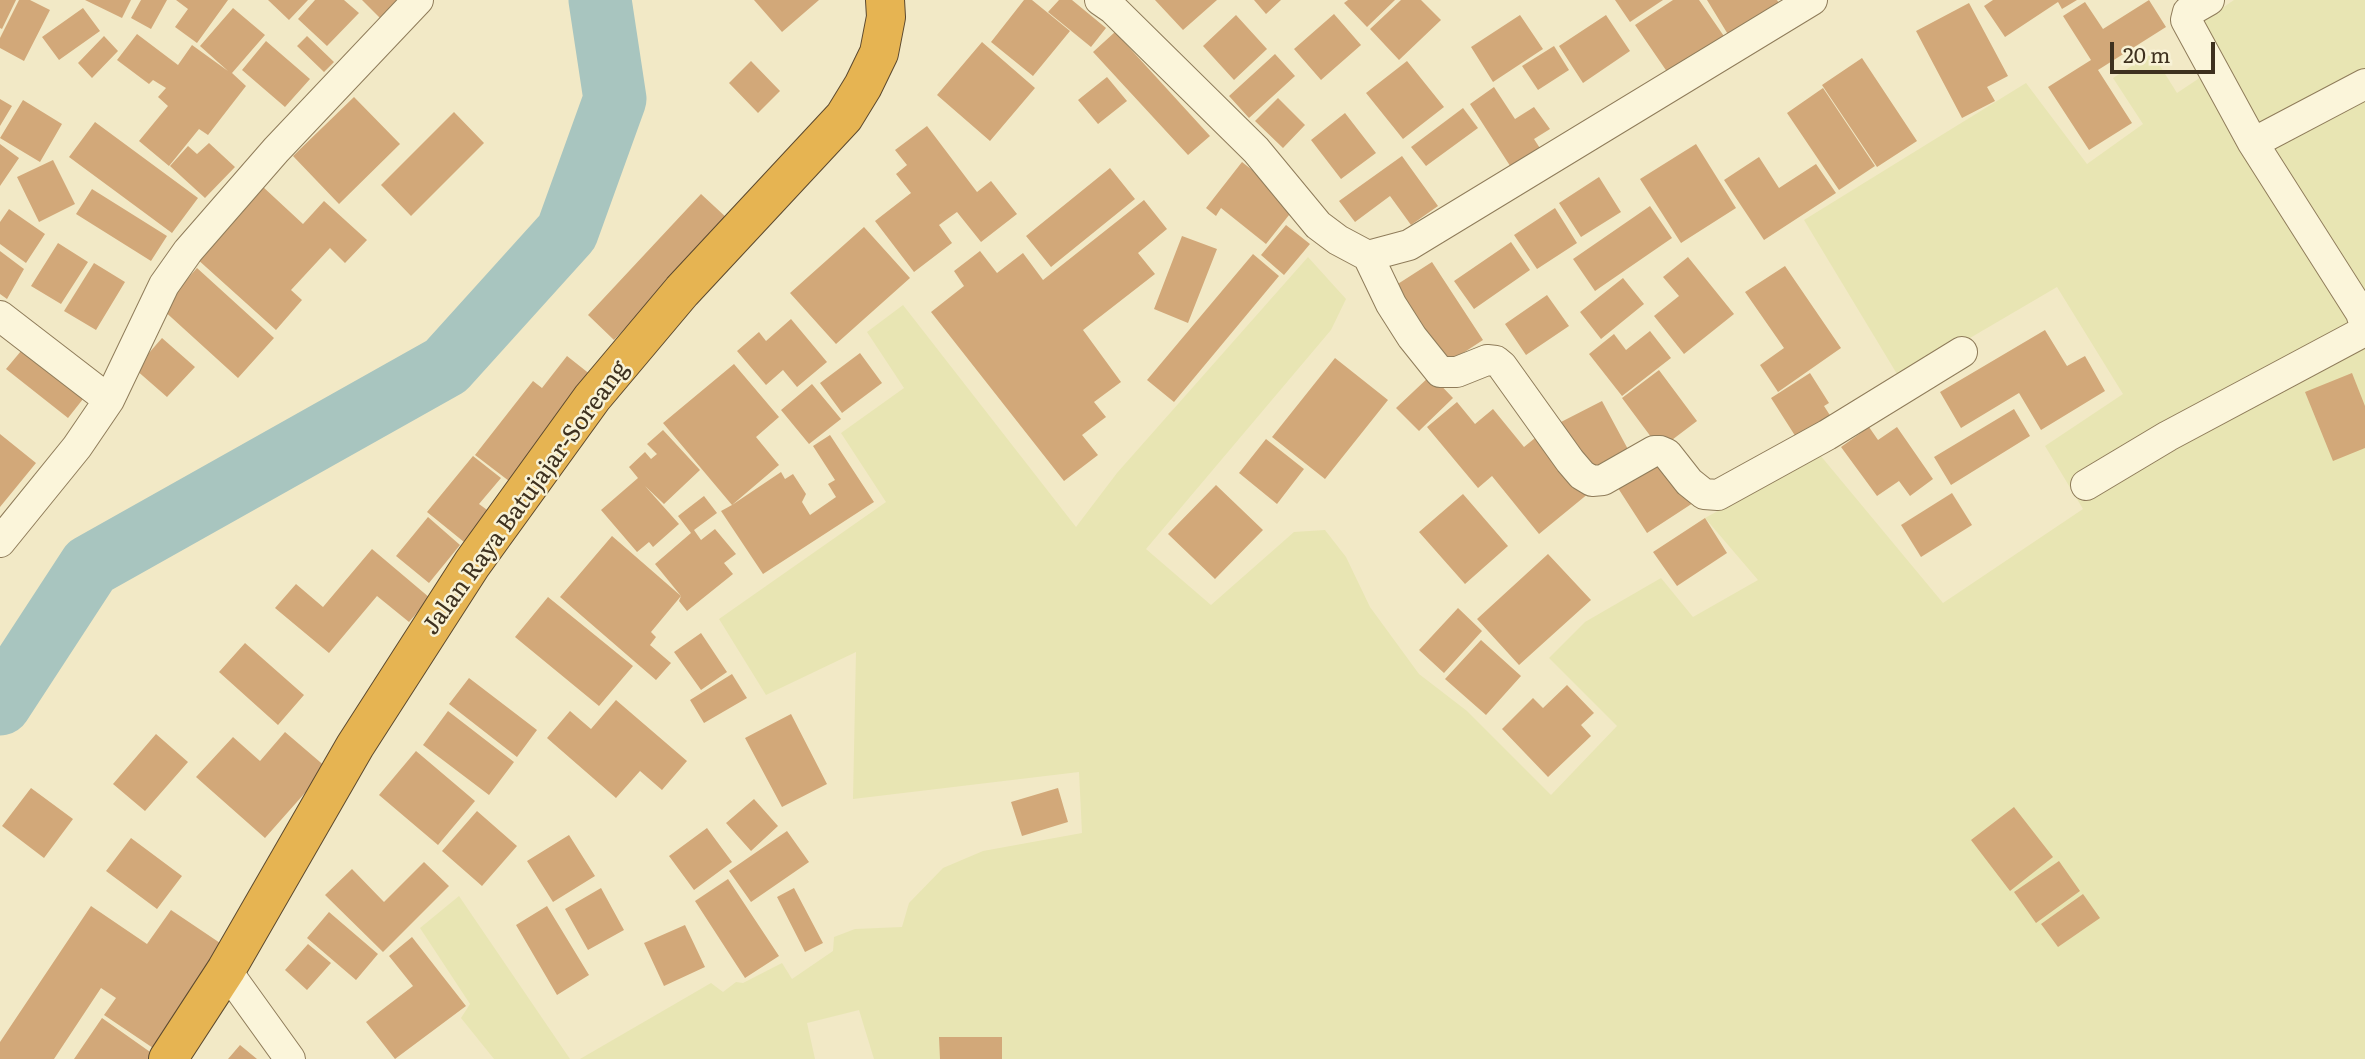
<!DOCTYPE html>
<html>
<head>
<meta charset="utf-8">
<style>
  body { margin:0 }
  #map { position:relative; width:2365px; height:1059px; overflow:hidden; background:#f2e9c6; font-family:Literata,serif }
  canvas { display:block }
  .scale { position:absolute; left:2110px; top:42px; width:105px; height:32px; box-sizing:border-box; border:4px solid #3e311f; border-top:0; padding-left:9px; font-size:21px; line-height:24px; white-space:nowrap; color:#3e311f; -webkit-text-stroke:5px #f8f2d6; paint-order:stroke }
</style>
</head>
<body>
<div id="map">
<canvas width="2365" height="1059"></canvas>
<div class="scale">20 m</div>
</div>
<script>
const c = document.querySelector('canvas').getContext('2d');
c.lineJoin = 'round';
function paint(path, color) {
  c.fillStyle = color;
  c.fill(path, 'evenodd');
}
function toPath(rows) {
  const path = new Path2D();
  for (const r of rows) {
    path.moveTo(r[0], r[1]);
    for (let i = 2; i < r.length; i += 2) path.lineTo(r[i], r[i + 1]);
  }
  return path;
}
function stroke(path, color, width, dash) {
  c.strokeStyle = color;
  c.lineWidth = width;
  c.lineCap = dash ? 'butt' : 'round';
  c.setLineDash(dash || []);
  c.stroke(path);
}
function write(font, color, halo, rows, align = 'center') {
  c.font = font + ' Literata,serif';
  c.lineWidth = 5;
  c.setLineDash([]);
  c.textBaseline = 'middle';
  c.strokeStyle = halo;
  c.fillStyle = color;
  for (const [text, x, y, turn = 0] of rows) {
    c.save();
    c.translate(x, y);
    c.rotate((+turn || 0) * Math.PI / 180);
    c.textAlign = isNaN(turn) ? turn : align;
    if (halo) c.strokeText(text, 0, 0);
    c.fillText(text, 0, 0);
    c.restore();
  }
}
const farmland = toPath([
  [2234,0,2365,0,2365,1059,874,1059,859,1010,807,1023,815,1059,580,1059,711,983,723,992,736,982,743,983,782,963,792,979,833,951,834,937,855,929,902,927,909,903,943,868,983,851,1082,833,1079,772,853,799,856,652,766,695,719,619,886,502,841,433,904,388,867,332,903,305,1076,527,1117,473,1308,257,1346,299,1331,330,1146,549,1211,605,1294,532,1325,530,1346,557,1370,607,1419,674,1467,711,1551,795,1617,726,1549,658,1585,622,1661,578,1693,617,1758,580,1705,518,1820,455,1943,603,2083,509,2045,446,2123,394,2057,287,1900,379,1804,220,2026,83,2087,164,2143,124,2113,78,2152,53,2177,93,2222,63,2197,25],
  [459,896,570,1059,494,1059,461,1018,470,1004,420,928]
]);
const river = toPath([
  [0,704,90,566,446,366,567,232,615,99,600,0]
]);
const building = toPath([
  [0,0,16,0,2,29,0,28],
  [19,0,30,0,50,10,24,61,0,48,0,38],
  [85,0,131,0,122,18],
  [141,0,167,0,151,29,131,18],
  [176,0,228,0,197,43,175,27,188,9],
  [268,0,308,0,289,20],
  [315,0,344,0,359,13,327,46,298,19],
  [362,0,401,0,382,20],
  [754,0,819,0,782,32],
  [1024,0,1032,0,1070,31,1033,76,991,42],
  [1059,0,1072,0,1106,28,1091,47,1048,12],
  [1155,0,1217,0,1183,30],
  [1254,0,1281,0,1266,14],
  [1348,0,1395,0,1367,27,1344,3],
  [1401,0,1421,0,1441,20,1399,60,1370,29],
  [1615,0,1663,0,1630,22],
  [1673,0,1699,0,1728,42,1672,79,1635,25],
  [1707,0,1777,0,1784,11,1732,41],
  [1993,0,2077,0,2062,9,2058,2,2005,37,1984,6],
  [2149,0,2166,27,2098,70,2132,123,2089,150,2048,87,2091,60,2063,16,2085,2,2103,29],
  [1969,3,2008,76,1987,87,1995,101,1962,118,1916,31],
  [83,8,100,31,59,60,42,37],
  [233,8,265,35,232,73,246,86,208,135,199,129,169,166,139,141,168,106,158,97,166,88,153,80,149,84,117,60,137,34,178,65,192,45,228,71,200,46],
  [1334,14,1361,45,1321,80,1294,49],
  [1236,15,1267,49,1234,80,1203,46],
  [1520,15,1543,49,1493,82,1471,47],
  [1606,15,1630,51,1583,83,1559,46],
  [1115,32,1210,136,1188,155,1093,52],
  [104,36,118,51,92,78,78,63],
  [307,36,334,62,324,72,297,46],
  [266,41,310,79,285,107,242,70],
  [982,42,1035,88,990,141,937,95],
  [1554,46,1569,70,1538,90,1522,66],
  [1275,54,1295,76,1249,118,1229,96],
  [1862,58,1917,141,1877,167,1822,85],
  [751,61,780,91,758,113,729,83],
  [1407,61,1444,107,1403,139,1366,93],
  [1107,77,1127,101,1098,124,1078,100],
  [1494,87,1515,119,1534,107,1550,129,1534,139,1545,156,1516,175,1470,104],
  [1823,88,1875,166,1839,190,1787,113],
  [354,97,400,144,339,204,293,156],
  [1278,98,1305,125,1283,148,1255,121],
  [0,99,12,106,0,126],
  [23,100,62,124,40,162,0,138],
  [1463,108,1478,128,1426,166,1411,147],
  [454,112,484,143,411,216,381,185],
  [1345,113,1376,153,1341,179,1311,140],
  [95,122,198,198,172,233,69,157],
  [927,126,977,192,991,181,1017,214,981,242,957,212,939,225,952,243,914,272,875,221,911,193,896,174,907,165,895,150],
  [209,143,235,167,205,198,170,166,188,146,197,154],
  [0,144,19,158,0,186],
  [1696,144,1736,208,1681,243,1640,179],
  [1402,156,1438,206,1411,225,1390,196,1355,222,1339,201],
  [1759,157,1779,188,1816,164,1836,193,1764,240,1724,180],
  [53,160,75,204,39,222,17,177],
  [1242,162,1279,191,1293,210,1266,244,1221,208,1216,216,1206,208],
  [1110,168,1135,199,1051,267,1026,236],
  [1599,177,1621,212,1581,237,1559,203],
  [262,186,303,224,324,201,367,240,345,263,330,248,291,290,302,300,276,330,196,258],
  [92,189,167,236,151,261,76,214],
  [701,194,728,219,614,340,588,315],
  [1144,200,1167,229,1138,253,1155,274,1083,330,1121,382,1094,402,1106,417,1082,435,1098,455,1064,481,931,312,964,286,954,271,980,251,997,273,1023,253,1043,280],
  [1650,206,1672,238,1595,291,1573,259],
  [1555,208,1577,243,1537,269,1514,235],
  [9,209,45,234,26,263,0,244,0,222],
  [1286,225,1310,244,1284,275,1261,255],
  [864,227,910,278,836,344,790,293],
  [1182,236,1217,249,1188,323,1154,309],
  [1511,242,1530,270,1474,309,1454,281],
  [58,243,88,262,61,304,31,286],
  [0,251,24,269,7,299,0,294],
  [1253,254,1279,276,1174,402,1147,380],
  [1688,257,1734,314,1684,354,1654,316,1679,296,1663,277],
  [1432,262,1483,340,1440,368,1390,289],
  [94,263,125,282,96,330,64,311],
  [1785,266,1841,348,1778,392,1760,365,1784,348,1745,292],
  [197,268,274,338,238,378,161,308],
  [1623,278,1644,304,1601,339,1580,312],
  [1547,295,1569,326,1526,355,1505,324],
  [791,319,827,362,797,387,783,370,766,385,737,351,759,332,766,341],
  [2045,330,2067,366,2085,356,2105,391,2041,430,2019,393,1961,428,1940,392],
  [1650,331,1671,358,1622,396,1589,354,1614,334,1626,350],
  [162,338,195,367,167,397,135,369],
  [21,351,83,399,68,418,6,369],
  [860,353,882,383,842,413,820,383],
  [567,356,591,375,509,481,475,455,533,381,542,388],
  [1335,358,1388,400,1325,479,1272,437],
  [734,364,779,417,756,437,779,465,732,505,781,472,785,479,793,474,806,494,802,502,810,515,836,497,828,484,835,480,813,446,830,435,874,502,763,574,721,511,732,505,663,423],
  [1659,370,1697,421,1660,449,1622,398],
  [1810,373,1829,403,1824,406,1835,423,1801,445,1771,398],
  [2352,373,2365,406,2365,448,2333,461,2305,392],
  [1431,375,1453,398,1419,431,1396,408],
  [812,384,841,419,809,444,781,410],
  [1602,401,1630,453,1590,474,1561,422],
  [1457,402,1475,424,1493,409,1524,447,1540,434,1589,493,1539,534,1492,476,1478,488,1427,427],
  [2014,409,2030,436,1951,485,1934,457],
  [1869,427,1878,440,1897,427,1933,479,1910,496,1899,481,1877,496,1841,447],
  [663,430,700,470,664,504,645,486,679,524,653,547,649,542,637,552,601,510,638,478,629,467,645,452,651,459,657,454,647,444],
  [0,434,36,463,0,507],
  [1266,439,1304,469,1277,504,1239,473],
  [1662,455,1693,503,1647,533,1616,485],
  [473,456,501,478,479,504,494,515,469,546,427,512],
  [1216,485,1263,530,1215,579,1168,534],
  [1952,493,1972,525,1921,557,1901,525],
  [1463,494,1508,546,1465,584,1419,532],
  [704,496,717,513,694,530,701,540,715,529,736,554,724,563,733,574,687,611,679,601,681,596,655,564,691,533,678,516],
  [428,517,460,545,429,583,396,556],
  [1705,518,1727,553,1677,586,1653,552],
  [612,536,681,596,651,632,656,637,650,645,671,663,656,680,560,597],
  [372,549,430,598,409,622,377,596,329,653,275,608,296,584,323,607],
  [1548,554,1591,600,1519,665,1477,619],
  [548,597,633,666,599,706,515,637],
  [1458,608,1482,631,1444,673,1419,650],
  [701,633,727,672,701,690,674,652],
  [1481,640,1521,676,1486,715,1445,679],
  [245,643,304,695,278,725,219,672],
  [732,674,747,698,704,723,690,700],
  [469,678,537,730,517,757,449,704],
  [1567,685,1594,713,1581,725,1591,736,1548,777,1502,729,1533,698,1543,708],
  [616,700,687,761,662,790,640,771,616,798,547,738,570,711,591,729],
  [448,711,514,762,489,795,423,745],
  [791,714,827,784,782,807,745,738],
  [285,732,327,768,265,838,196,777,233,737,260,761],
  [156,734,188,762,145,811,113,784],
  [416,751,475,801,438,845,379,795],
  [31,788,73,819,44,858,2,826],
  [1058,788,1068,822,1022,836,1011,802],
  [754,799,778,826,751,851,726,823],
  [2014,807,2053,857,2010,891,1971,840],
  [477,811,517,846,482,886,442,851],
  [707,828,732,862,694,890,669,856],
  [787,831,809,862,751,902,729,871],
  [569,835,595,876,553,902,527,861],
  [131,838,182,876,157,909,106,871],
  [2059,861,2080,891,2036,923,2014,892],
  [424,862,449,886,383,952,325,895,352,869,384,902],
  [728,879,779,956,745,978,695,901],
  [601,888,624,930,588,950,565,909],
  [794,888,823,943,805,952,777,897],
  [2083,894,2100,918,2058,947,2041,924],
  [91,906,147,944,171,910,226,947,156,1050,104,1015,116,998,101,988,54,1059,0,1059,0,1042],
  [547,906,589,975,557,995,516,925],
  [329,912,378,954,356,980,307,938],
  [685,925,705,967,664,986,644,943],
  [412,937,466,1006,395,1059,366,1022,413,986,389,956],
  [308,944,331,963,307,990,285,970],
  [102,1018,153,1054,149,1059,74,1059],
  [939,1037,1002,1037,1002,1059,940,1059],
  [240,1045,257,1059,228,1059]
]);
const street = toPath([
  [1100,0,1113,9,1256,150,1318,225,1338,240,1368,256,1391,304,1412,337,1440,372,1457,372,1487,360,1496,361,1502,366,1570,461,1582,475,1592,481,1603,480,1654,451,1660,451,1667,454,1689,482,1704,494,1718,495,1827,435,1962,352],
  [2209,0,2188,12,2186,20,2253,143],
  [1368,256,1409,245,1812,0],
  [0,316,109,400],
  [2086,485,2168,436,2361,333,2365,326,2361,313,2253,143,2365,84],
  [0,542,77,447,109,400,164,285,188,251,276,150,418,0],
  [226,970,290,1059]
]);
const highway = toPath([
  [168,1059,226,970,355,746,472,564,592,398,682,291,844,117,863,86,879,53,886,17,885,0]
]);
const streetNames = [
  ["Jalan Raya Batujajar-Soreang",526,498,-54]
];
paint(farmland, '#e8e5b3');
stroke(river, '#a8c5bf', 63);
paint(building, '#d2a879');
stroke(street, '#8f7c5a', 32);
stroke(highway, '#5c492e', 40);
stroke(street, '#fbf5da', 30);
stroke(highway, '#e6b452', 38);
write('24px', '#3e311f', '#f8f2d6', streetNames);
</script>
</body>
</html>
